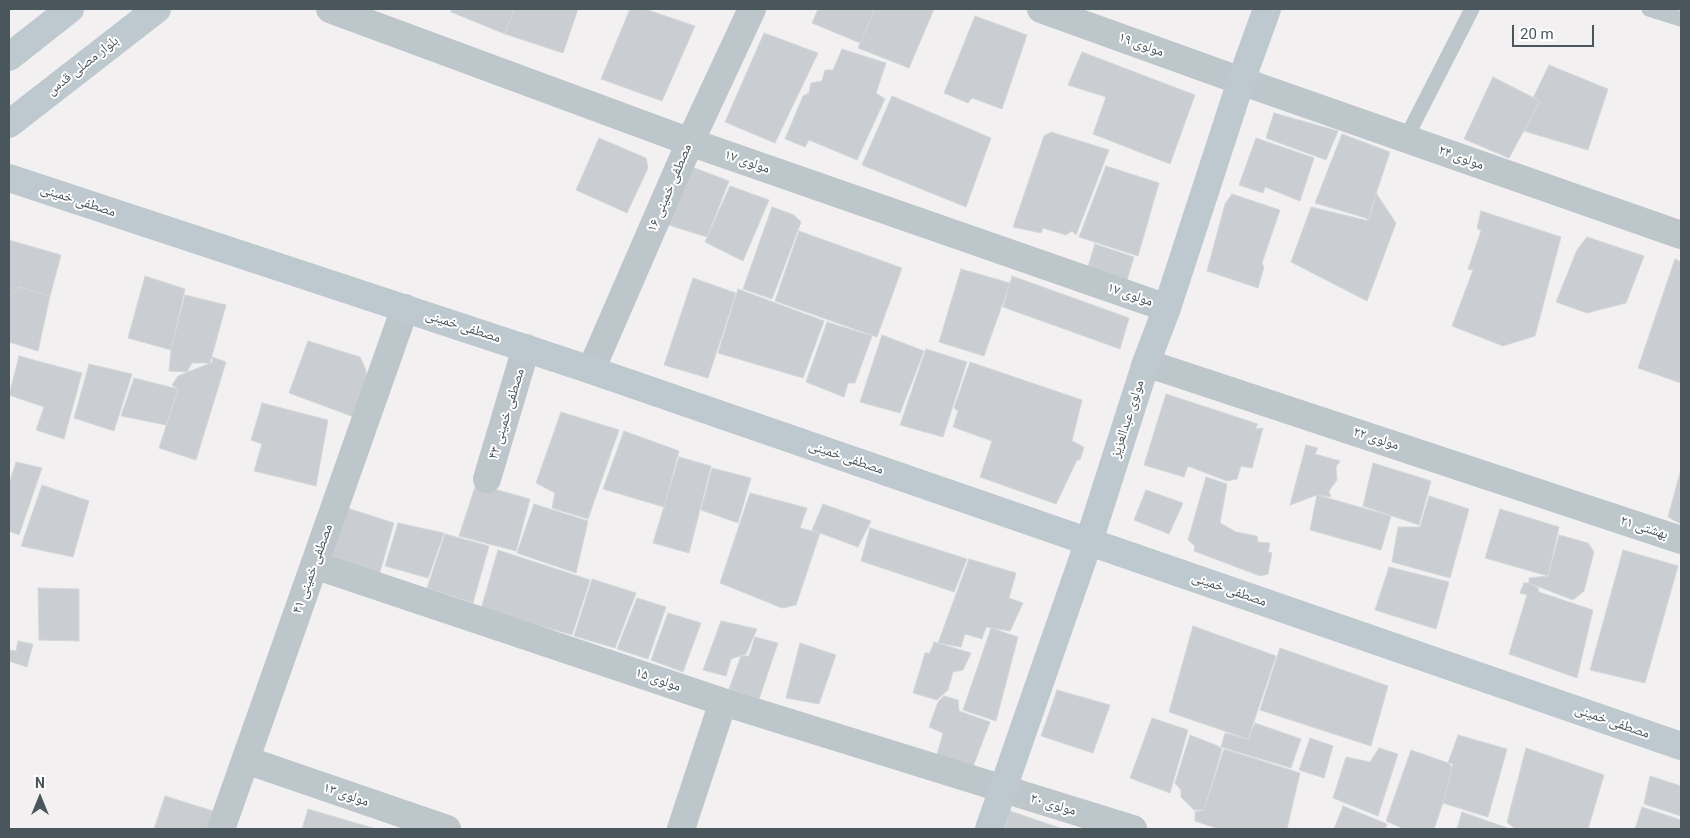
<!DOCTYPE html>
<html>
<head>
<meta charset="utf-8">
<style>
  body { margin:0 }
  #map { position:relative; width:1690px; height:838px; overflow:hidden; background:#f2f0f0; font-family:Roboto,sans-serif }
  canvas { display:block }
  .frame { position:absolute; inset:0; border:10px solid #49565b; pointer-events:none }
  .north { position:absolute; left:15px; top:773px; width:50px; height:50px; -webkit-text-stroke:4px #fff; paint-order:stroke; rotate:0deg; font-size:14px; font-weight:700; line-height:20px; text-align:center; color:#49565b }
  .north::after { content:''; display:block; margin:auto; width:18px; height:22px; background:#49565b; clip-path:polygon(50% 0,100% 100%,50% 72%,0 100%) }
  .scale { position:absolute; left:1512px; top:25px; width:82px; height:22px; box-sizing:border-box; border:2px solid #49565b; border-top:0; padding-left:6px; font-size:15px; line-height:18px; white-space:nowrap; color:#49565b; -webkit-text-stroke:4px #fff; paint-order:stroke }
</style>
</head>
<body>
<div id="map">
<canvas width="1690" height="838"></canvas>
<div class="frame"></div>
<div class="north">N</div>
<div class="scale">20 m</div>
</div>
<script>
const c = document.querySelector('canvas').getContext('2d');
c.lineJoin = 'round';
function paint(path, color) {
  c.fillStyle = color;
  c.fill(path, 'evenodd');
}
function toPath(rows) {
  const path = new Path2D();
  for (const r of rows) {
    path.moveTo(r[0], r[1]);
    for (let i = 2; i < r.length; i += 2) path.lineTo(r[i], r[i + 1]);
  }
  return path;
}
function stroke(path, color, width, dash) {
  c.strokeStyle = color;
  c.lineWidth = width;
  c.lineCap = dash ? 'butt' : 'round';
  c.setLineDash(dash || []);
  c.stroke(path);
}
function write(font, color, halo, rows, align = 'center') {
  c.font = font + ' Roboto,"Noto Naskh Arabic",sans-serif';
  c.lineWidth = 4;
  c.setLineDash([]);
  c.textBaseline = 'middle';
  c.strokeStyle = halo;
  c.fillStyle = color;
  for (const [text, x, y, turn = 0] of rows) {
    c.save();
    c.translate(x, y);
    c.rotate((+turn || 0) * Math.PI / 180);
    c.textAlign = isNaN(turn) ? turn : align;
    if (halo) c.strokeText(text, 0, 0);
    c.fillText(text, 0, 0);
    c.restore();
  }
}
const building = toPath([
  [452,9,514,9,505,34,451,12,452,9],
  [514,9,578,9,563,53,505,34,514,9],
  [630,9,645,9,695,26,662,101,601,79,630,9],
  [818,9,875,9,860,43,812,23,818,9],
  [875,9,934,9,909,68,858,48,875,9],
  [975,16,1027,35,1002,109,972,98,968,103,944,93,975,16],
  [764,33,818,53,775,143,725,122,764,33],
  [842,49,886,63,876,93,885,99,857,160,809,140,805,147,785,139,803,96,809,93,811,83,822,81,825,70,833,70,842,49],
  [1082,52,1195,95,1170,164,1093,134,1106,97,1068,85,1082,52],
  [1549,65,1608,89,1588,150,1524,131,1540,101,1533,98,1549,65],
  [1493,77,1540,101,1509,158,1464,139,1493,77],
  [892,96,991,138,966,207,862,165,892,96],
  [1274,113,1338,131,1326,160,1266,138,1274,113],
  [1051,132,1109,150,1076,235,1072,231,1066,235,1043,228,1041,233,1013,227,1044,136,1051,132],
  [1342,134,1390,152,1372,206,1369,221,1366,218,1315,203,1342,134],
  [599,138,646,158,648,168,627,213,576,190,599,138],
  [1256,138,1314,158,1300,201,1265,187,1263,193,1239,185,1256,138],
  [684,164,729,181,707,237,659,222,684,164],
  [1106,166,1159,183,1138,256,1079,237,1106,166],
  [730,186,769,200,743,261,705,242,730,186],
  [1376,193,1396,223,1367,301,1291,262,1311,207,1369,221,1376,193],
  [1232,194,1280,210,1262,263,1264,267,1258,288,1207,271,1225,204,1232,194],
  [772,207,794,215,801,222,772,299,743,289,772,207],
  [1481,211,1561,237,1535,336,1503,346,1452,326,1473,270,1468,269,1481,231,1477,228,1481,211],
  [799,231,902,268,877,337,775,301,799,231],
  [1587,237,1644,256,1626,303,1587,313,1556,302,1577,250,1587,237],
  [9,240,61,255,50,296,19,287,9,297,9,240],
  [1095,244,1134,257,1124,290,1085,276,1095,244],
  [1675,259,1681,262,1681,383,1638,368,1675,259],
  [961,269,1010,283,984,356,939,342,961,269],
  [145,276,185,289,171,350,128,338,145,276],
  [1012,276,1129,318,1120,349,1003,307,1012,276],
  [693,278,736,293,708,378,664,365,693,278],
  [19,287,50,296,38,351,9,342,9,297,19,287],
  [738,289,824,321,803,378,718,353,738,289],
  [185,295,226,305,210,363,192,363,187,372,169,371,171,350,185,295],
  [827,322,872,336,855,383,848,383,844,397,806,382,827,322],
  [882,335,924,351,900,413,860,402,882,335],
  [308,341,360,357,365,368,367,376,354,417,289,393,308,341],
  [926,349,967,362,943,437,900,425,926,349],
  [19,356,82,373,64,439,36,430,44,407,9,395,19,356],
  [212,357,226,362,196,460,159,448,178,389,172,385,178,376,213,362,212,357],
  [970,362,1082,400,1072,441,1084,447,1080,460,1077,460,1056,504,980,477,992,441,953,427,958,411,954,408,970,362],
  [89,364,132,374,114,431,74,418,89,364],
  [134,378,178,389,166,425,121,416,134,378],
  [1166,394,1258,424,1255,429,1263,428,1252,468,1241,466,1237,479,1227,481,1188,466,1184,477,1144,465,1166,394],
  [262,403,328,420,316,486,254,471,262,444,251,440,262,403],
  [561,412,619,430,588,519,552,508,555,493,536,483,561,412],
  [624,431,679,451,664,507,603,489,624,431],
  [1306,445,1318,448,1315,454,1340,461,1336,467,1337,480,1329,491,1331,497,1317,495,1290,505,1306,445],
  [679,457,711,466,689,553,653,543,679,457],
  [16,462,42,468,19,535,9,531,9,484,16,462],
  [1373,463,1431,481,1419,525,1363,506,1373,463],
  [712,468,751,478,738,523,701,510,712,468],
  [1681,469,1681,524,1668,517,1681,469],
  [1206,477,1227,484,1220,523,1236,532,1257,536,1258,542,1270,543,1268,552,1272,553,1268,574,1260,576,1194,551,1195,546,1188,540,1206,477],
  [476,484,530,499,516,551,459,536,476,484],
  [42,485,89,501,73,557,21,546,42,485],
  [1146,490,1183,503,1169,534,1134,520,1146,490],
  [750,493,807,508,800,528,820,533,796,605,782,608,720,583,750,493],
  [1317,495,1391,516,1381,550,1310,530,1317,495],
  [1429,496,1469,509,1450,578,1392,562,1398,527,1420,527,1429,496],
  [534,504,588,521,576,573,517,553,534,504],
  [823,504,871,521,858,547,812,530,823,504],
  [347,508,394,523,378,579,330,564,347,508],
  [1500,509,1559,527,1548,576,1485,558,1500,509],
  [398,523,444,533,428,578,385,566,398,523],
  [870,528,967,559,954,592,861,561,870,528],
  [445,534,489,546,473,603,427,588,445,534],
  [1559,535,1588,543,1594,552,1584,591,1573,600,1529,583,1529,578,1548,576,1559,535],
  [498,550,590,580,572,635,481,609,498,550],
  [1623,550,1678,566,1645,683,1590,670,1623,550],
  [969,559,1016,573,1009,598,1023,603,1010,631,986,627,982,639,965,634,961,647,938,643,969,559],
  [1389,567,1449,582,1436,629,1375,610,1389,567],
  [592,579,636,593,615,648,574,636,592,579],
  [1524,583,1529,583,1538,588,1539,592,1593,610,1577,678,1509,654,1527,595,1520,593,1524,583],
  [38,588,79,589,79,641,39,640,38,588],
  [637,598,666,607,648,659,617,649,637,598],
  [668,613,701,623,683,672,651,660,668,613],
  [721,621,757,629,746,654,731,659,726,676,703,670,721,621],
  [1193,626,1276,656,1248,739,1169,712,1193,626],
  [991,628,1018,637,996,721,963,710,991,628],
  [755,637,778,643,759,699,729,689,741,656,749,656,755,637],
  [18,641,33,644,27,667,9,661,9,650,16,651,18,641],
  [934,642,971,653,963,670,953,672,948,690,937,700,913,693,925,653,930,653,934,642],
  [800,643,836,655,819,704,786,698,800,643],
  [1280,648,1388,686,1371,746,1260,710,1280,648],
  [1057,690,1110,705,1093,753,1041,736,1057,690],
  [944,696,958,700,959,711,990,722,969,777,934,765,943,733,929,727,938,702,944,696],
  [1152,718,1188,730,1170,793,1130,778,1152,718],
  [1255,723,1301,739,1291,768,1221,747,1225,733,1248,739,1255,723],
  [1190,735,1218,746,1222,749,1204,810,1194,810,1181,797,1181,790,1175,783,1190,735],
  [1458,735,1507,749,1488,817,1443,803,1453,764,1448,763,1458,735],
  [1310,738,1333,746,1324,778,1299,770,1310,738],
  [1379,748,1398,754,1378,816,1333,798,1346,757,1370,762,1379,748],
  [1526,748,1604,775,1588,829,1515,829,1507,822,1526,748],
  [1224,749,1300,773,1287,829,1219,829,1195,821,1195,812,1204,810,1224,749],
  [1411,750,1448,763,1452,767,1443,803,1434,829,1404,829,1386,821,1411,750],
  [1650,776,1681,786,1681,816,1644,804,1650,776],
  [165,796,213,811,207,829,154,829,165,796],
  [1343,806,1387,824,1385,829,1334,829,1343,806],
  [1642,807,1681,820,1681,829,1635,829,1642,807],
  [308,809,376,829,302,829,308,809],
  [1010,811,1063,829,1004,829,1010,811],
  [1462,812,1510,829,1457,829,1462,812]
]);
const service = toPath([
  [1649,9,1681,19],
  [1406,138,1472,9]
]);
const minor = toPath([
  [330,9,690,142,1167,308],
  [1041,9,1241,81,1681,235],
  [1146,363,1681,540],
  [591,370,690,142,752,9],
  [487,479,526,348],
  [314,565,723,702,1133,829],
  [246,760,447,829],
  [221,829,405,308],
  [681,829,723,702]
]);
const secondary = toPath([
  [9,57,70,9],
  [9,124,157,9],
  [9,178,591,370,1681,746],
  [989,829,1089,541,1146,363,1167,308,1241,81,1267,9]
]);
const streetNames = [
  ["مولوی ۱۹",1141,45,20],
  ["بلوار مصلی قدس",83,66,-38],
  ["مولوی ۲۴",1461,158,20],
  ["مولوی ۱۷",747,162,19],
  ["مصطفی خمینی ۱۶",670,188,-67],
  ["مصطفی خمینی",78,201,18],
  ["مولوی ۱۷",1130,295,19],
  ["مصطفی خمینی",463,327,18],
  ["مصطفی خمینی ۴۳",507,414,-73],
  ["مولوی عبدالعزیز",1128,419,-72],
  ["مولوی ۲۲",1376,439,18],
  ["مصطفی خمینی",846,458,19],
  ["بهشتی ۲۱",1644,528,18],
  ["مصطفی خمینی ۴۱",313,569,-70],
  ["مصطفی خمینی",1229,590,19],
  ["مولوی ۱۵",658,680,19],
  ["مصطفی خمینی",1612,722,19],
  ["مولوی ۱۳",346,795,19],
  ["مولوی ۲۰",1053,805,17]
];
paint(building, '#caced2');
stroke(building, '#d4d7da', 1);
stroke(service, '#bdc6cb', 15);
stroke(minor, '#bdc6cb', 28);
stroke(secondary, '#bdc9cf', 28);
write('14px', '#49565b', '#fff', streetNames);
</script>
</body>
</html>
